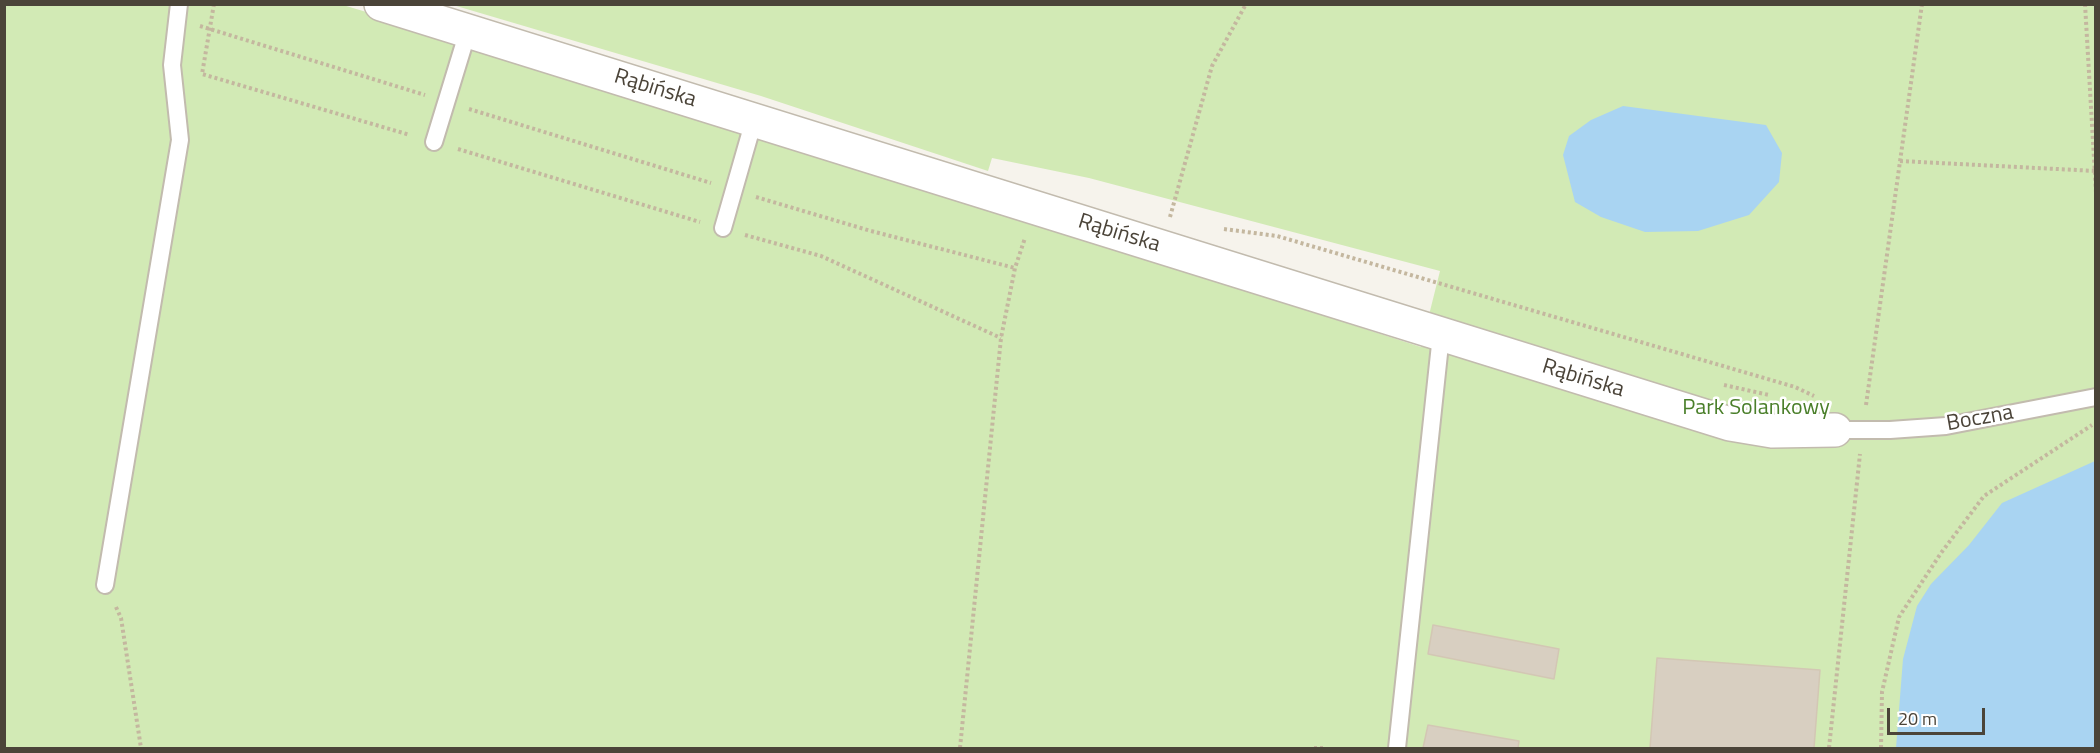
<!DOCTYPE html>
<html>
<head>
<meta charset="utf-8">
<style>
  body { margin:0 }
  #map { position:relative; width:2100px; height:753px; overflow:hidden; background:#f6f3ec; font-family:"Titillium Web",sans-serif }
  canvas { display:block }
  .frame { position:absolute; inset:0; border:6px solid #4b4439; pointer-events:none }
  .scale { position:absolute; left:1887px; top:708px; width:98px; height:27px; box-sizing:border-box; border:3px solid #4b4439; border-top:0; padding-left:8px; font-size:18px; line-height:21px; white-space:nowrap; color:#4b4439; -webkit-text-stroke:4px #fff; paint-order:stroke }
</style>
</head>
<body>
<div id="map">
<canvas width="2100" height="753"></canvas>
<div class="frame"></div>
<div class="scale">20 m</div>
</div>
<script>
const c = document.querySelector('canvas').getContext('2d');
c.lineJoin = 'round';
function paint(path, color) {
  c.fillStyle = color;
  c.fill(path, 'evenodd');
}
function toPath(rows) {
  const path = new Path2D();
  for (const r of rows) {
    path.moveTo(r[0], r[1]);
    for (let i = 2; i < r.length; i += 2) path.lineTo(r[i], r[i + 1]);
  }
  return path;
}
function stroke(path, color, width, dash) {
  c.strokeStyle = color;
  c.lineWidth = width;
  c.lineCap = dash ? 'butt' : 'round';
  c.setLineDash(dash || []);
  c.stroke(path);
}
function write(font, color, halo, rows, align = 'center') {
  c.font = font + ' "Titillium Web",sans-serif';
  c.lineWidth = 5;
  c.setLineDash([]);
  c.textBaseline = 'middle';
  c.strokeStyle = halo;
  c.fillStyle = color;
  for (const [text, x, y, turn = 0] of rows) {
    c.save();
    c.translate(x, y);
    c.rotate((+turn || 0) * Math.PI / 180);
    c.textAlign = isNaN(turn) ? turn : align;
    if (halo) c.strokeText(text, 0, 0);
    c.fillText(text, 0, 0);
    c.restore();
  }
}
const green = toPath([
  [4,5,343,5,606,84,1421,347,1440,271,1089,178,992,158,988,171,761,96,453,5,2095,5,2095,748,5,748]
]);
const water = toPath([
  [1623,106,1766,125,1782,153,1779,182,1749,215,1698,231,1645,232,1601,217,1575,202,1563,155,1569,136,1591,120],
  [2095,461,2095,748,1896,748,1903,659,1917,606,1931,584,1969,545,2002,503]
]);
const building = toPath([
  [1433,625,1559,649,1554,679,1428,654,1433,625],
  [1657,658,1820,670,1814,748,1650,748,1657,658],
  [1428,725,1519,741,1518,748,1423,748,1428,725]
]);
const path = toPath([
  [214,4,202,74,410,135],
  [2085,4,2096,193],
  [200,26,425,95],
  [469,109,711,183],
  [458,149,700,222],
  [1900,161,2096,171],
  [756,197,871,231,1015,268],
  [1170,217,1212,66,1246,4],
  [1224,229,1277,236,1795,387,1814,396],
  [745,235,821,256,1001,338],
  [1724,385,1769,395],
  [1866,405,1922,4],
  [116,607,121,618,141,748],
  [960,748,1001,338,1015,268,1025,238],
  [1314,748,1326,748],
  [1829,748,1860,454],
  [1881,748,1882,692,1899,617,1941,553,1984,496,2092,425]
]);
const lane = toPath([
  [434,142,468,31],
  [723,228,754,120],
  [1835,430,1890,430,1946,426,2096,397],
  [105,585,180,140,172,65,179,4],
  [1397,748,1441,335]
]);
const street = toPath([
  [381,4,1730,424,1772,431,1835,430]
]);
const streetNames = [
  ["Rąbińska",655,89,17],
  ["Rąbińska",1119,234,17],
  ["Rąbińska",1583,379,17],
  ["Boczna",1980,419,-10]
];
const parkNames = [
  ["Park Solankowy",1756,409]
];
paint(green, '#d2eab5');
paint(water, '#a9d4f2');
paint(building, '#d8cfc1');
stroke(building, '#d3c7b4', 1.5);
stroke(lane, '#c2bbae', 20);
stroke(street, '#c2bbae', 36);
stroke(path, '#c4b79f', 4, [3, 3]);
stroke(lane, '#fff', 16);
stroke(street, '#fff', 33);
write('22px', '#4b4439', '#fff', streetNames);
write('22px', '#4a7f2a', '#fff', parkNames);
</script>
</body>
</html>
